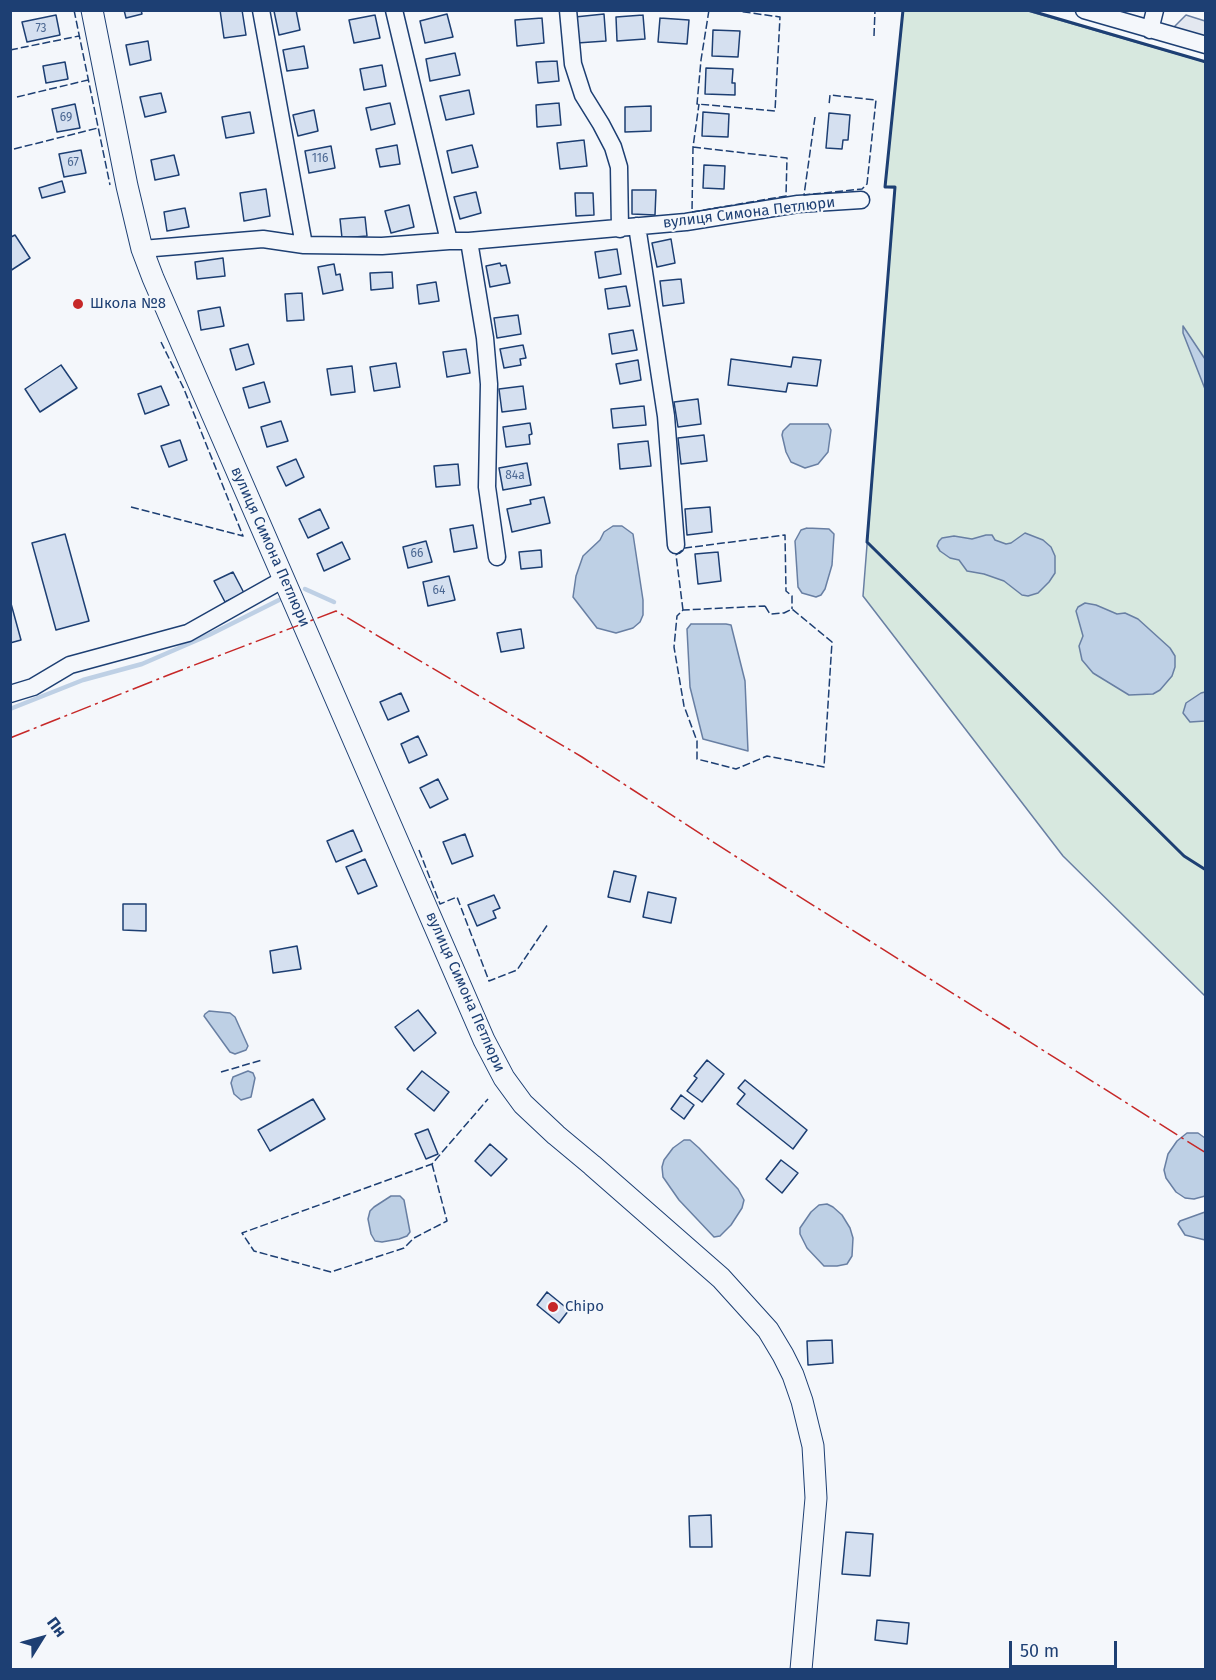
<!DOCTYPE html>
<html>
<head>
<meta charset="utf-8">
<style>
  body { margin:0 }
  #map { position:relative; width:1216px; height:1680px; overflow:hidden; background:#f4f7fb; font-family:"Fira Sans",sans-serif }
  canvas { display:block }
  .frame { position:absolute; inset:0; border:12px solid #1d3f73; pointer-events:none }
  .north { position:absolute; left:12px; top:1608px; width:60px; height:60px; -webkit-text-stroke:4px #f4f7fb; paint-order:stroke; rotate:53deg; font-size:16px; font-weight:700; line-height:24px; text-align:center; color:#1d3f73 }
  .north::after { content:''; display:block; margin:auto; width:21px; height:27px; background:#1d3f73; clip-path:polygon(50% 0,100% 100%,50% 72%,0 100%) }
  .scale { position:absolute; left:1009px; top:1641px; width:108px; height:27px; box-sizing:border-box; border:3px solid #1d3f73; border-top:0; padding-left:8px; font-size:18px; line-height:21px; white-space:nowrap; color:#1d3f73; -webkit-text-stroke:4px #f4f7fb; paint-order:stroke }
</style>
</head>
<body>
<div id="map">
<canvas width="1216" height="1680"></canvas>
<div class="frame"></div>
<div class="north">Пн</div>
<div class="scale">50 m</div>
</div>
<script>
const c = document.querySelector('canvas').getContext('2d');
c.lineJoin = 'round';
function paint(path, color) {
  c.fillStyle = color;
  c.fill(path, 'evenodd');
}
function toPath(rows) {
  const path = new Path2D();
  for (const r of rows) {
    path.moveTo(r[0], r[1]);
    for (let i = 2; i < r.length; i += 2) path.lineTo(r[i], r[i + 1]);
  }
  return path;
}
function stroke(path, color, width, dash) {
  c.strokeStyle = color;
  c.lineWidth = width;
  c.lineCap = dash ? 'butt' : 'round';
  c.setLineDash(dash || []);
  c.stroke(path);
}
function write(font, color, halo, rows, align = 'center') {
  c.font = font + ' "Fira Sans",sans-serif';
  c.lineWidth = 4.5;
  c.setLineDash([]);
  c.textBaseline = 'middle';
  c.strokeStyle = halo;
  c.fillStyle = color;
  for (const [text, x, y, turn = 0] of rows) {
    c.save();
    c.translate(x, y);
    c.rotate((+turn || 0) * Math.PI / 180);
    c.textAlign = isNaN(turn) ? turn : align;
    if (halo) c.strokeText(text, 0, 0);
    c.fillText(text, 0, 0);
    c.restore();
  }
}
const green = toPath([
  [903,11,1028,11,1205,62,1205,996,1063,856,863,596,895,188,885,187,903,11]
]);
const parking = toPath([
  [1186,15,1205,21,1205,46,1167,34,1186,15]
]);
const water = toPath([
  [1183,326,1205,359,1205,389,1183,333,1183,326],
  [790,424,828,424,831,430,828,452,818,464,805,468,791,462,786,452,782,435,783,431,790,424],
  [613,526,622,526,633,534,643,600,643,615,640,622,633,628,616,633,597,628,573,597,576,576,583,556,600,540,604,532,613,526],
  [807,528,829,529,834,534,832,565,825,589,821,595,816,597,802,593,798,587,795,541,801,530,807,528],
  [1025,533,1043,540,1051,547,1055,556,1055,573,1049,582,1038,593,1028,596,1022,595,1004,581,984,574,967,571,959,560,950,558,940,551,937,546,939,541,942,538,954,536,972,539,986,535,992,535,995,540,1006,544,1011,543,1025,533],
  [1085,603,1096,605,1117,614,1125,613,1138,619,1170,648,1175,656,1175,667,1172,676,1160,690,1153,694,1129,695,1093,673,1082,660,1079,646,1083,636,1076,611,1078,607,1085,603],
  [691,624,726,624,731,625,745,681,748,751,703,739,690,687,687,629,691,624],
  [1205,692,1205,721,1190,722,1183,713,1186,703,1201,693,1205,692],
  [209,1011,230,1013,235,1017,248,1046,246,1050,235,1054,230,1052,204,1016,205,1014,209,1011],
  [248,1071,253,1073,255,1078,251,1097,241,1100,234,1094,231,1083,233,1077,248,1071],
  [1187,1133,1198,1133,1205,1138,1205,1196,1194,1199,1185,1198,1176,1192,1166,1178,1164,1170,1168,1154,1177,1141,1187,1133],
  [684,1140,690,1140,699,1148,738,1189,744,1200,742,1208,731,1225,720,1236,714,1237,679,1200,663,1177,662,1167,664,1160,673,1148,684,1140],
  [391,1196,400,1196,404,1200,410,1232,407,1236,399,1239,382,1242,375,1241,371,1234,368,1219,370,1211,374,1207,391,1196],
  [827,1204,833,1207,842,1215,850,1228,853,1238,852,1256,847,1264,837,1266,824,1266,807,1248,800,1234,800,1228,811,1212,819,1205,827,1204],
  [1205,1212,1205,1240,1185,1235,1178,1224,1180,1221,1205,1212]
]);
const stream = toPath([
  [305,589,334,602],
  [10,709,83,680,142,664,209,635,279,600]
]);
const building = toPath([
  [124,10,141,10,142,14,126,18,124,10],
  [220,10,242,10,246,35,224,38,220,10],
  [296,10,300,30,279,35,274,11,296,10],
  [447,14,453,37,425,43,420,21,447,14],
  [604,14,606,41,577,43,575,17,604,14],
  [56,15,60,35,27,42,22,22,56,15],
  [375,15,380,38,354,43,349,20,375,15],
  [643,15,645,39,617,41,616,17,643,15],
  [542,18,544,43,517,46,515,20,542,18],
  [660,18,689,20,687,44,658,42,660,18],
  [713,30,740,31,738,57,712,56,713,30],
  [148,41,151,60,130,65,126,45,148,41],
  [304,46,308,68,287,71,283,50,304,46],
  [455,53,460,75,430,81,426,59,455,53],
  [557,61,559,81,538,83,536,62,557,61],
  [65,62,68,79,46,83,43,66,65,62],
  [382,65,386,86,364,90,360,69,382,65],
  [706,68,733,69,732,83,735,83,735,95,705,94,706,68],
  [469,90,474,114,446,120,440,96,469,90],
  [161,93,166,112,145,117,140,97,161,93],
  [390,103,395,124,371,130,366,108,390,103],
  [559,103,561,125,537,127,536,105,559,103],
  [75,104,80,128,57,132,52,109,75,104],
  [651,106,651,131,625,132,625,107,651,106],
  [314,110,318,131,298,136,293,115,314,110],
  [250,112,254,133,226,138,222,117,250,112],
  [703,112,729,114,728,137,702,136,703,112],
  [829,113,850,115,848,140,843,140,842,149,826,148,829,113],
  [584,140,587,166,560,169,557,143,584,140],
  [397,145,400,164,380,167,376,149,397,145],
  [472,145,478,167,452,173,447,151,472,145],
  [331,146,335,168,309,173,305,151,331,146],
  [81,150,86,173,64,177,59,154,81,150],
  [174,155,179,175,155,180,151,160,174,155],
  [704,165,725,166,724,189,703,188,704,165],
  [62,181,65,192,42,198,39,188,62,181],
  [266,189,270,216,244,221,240,193,266,189],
  [632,190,656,190,655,215,632,214,632,190],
  [476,192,481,213,460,219,454,197,476,192],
  [575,193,593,193,594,215,576,216,575,193],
  [409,205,414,227,391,233,385,211,409,205],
  [185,208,189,227,167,231,164,212,185,208],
  [365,217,367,236,342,238,340,219,365,217],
  [15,235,30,258,10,271,10,236,11,237,15,235],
  [671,239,675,263,657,267,652,243,671,239],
  [617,249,621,274,599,278,595,252,617,249],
  [223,258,225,276,197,279,195,262,223,258],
  [500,263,501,266,506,265,510,283,490,287,486,266,500,263],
  [334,264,336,275,340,274,343,290,323,294,318,267,334,264],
  [392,272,393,288,371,290,370,273,392,272],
  [681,279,684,303,663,306,660,281,681,279],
  [436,282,439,301,419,304,417,285,436,282],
  [626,286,630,306,608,309,605,289,626,286],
  [302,293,304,320,287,321,285,294,302,293],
  [220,307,224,326,201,330,198,311,220,307],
  [518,315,521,334,497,338,494,318,518,315],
  [633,330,637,350,612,354,609,334,633,330],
  [248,344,254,364,236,370,230,349,248,344],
  [523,345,526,358,520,359,521,365,504,368,500,349,523,345],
  [466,349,470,373,447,377,443,352,466,349],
  [793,357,821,360,817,386,788,383,786,392,728,385,731,359,791,367,793,357],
  [638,360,641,380,620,384,616,364,638,360],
  [396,363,400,387,374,391,370,367,396,363],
  [61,365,77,388,40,412,25,389,61,365],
  [352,366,355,392,331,395,327,369,352,366],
  [264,382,270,402,249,408,243,388,264,382],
  [161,386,169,405,145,414,138,394,161,386],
  [523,386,526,409,502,412,499,389,523,386],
  [698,399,701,424,678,427,674,402,698,399],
  [644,406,646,425,613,428,611,409,644,406],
  [281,421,288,441,267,447,261,427,281,421],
  [530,423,532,434,529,435,530,444,506,447,503,427,530,423],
  [704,435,707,461,681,464,678,438,704,435],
  [180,440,187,460,169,467,161,446,180,440],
  [648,441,651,466,620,469,618,444,648,441],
  [296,459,304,477,286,486,277,467,296,459],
  [527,463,531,485,503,490,499,468,527,463],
  [458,464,460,485,436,487,434,466,458,464],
  [544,497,550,523,512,532,507,509,531,504,530,500,544,497],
  [710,507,712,532,687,535,685,509,710,507],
  [320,509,329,528,308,538,299,519,320,509],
  [473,525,477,548,454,552,450,529,473,525],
  [65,534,89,621,56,630,32,543,65,534],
  [426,541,432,562,408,568,403,547,426,541],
  [342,542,350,559,324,571,317,554,342,542],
  [541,550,542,567,521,569,519,552,541,550],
  [718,552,721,581,698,584,695,554,718,552],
  [233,572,244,593,225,602,214,581,233,572],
  [449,576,455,600,428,606,423,582,449,576],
  [10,600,21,640,10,643,10,600],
  [521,629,524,648,501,652,497,633,521,629],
  [401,693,409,711,388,720,380,702,401,693],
  [418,736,427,755,409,763,401,744,418,736],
  [438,779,448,799,430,808,420,788,438,779],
  [353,830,362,851,336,862,327,841,353,830],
  [465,834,473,856,452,864,443,842,465,834],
  [365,859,377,886,358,894,346,867,365,859],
  [614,871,636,876,630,902,608,897,614,871],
  [648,892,676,898,671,923,643,917,648,892],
  [494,895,500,908,493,911,496,918,477,926,468,905,494,895],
  [123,904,146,904,146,931,123,930,123,904],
  [297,946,301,969,273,973,270,951,297,946],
  [418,1010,436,1033,414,1051,395,1027,418,1010],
  [707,1060,724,1074,702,1102,687,1091,697,1078,694,1076,707,1060],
  [422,1071,449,1092,434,1111,407,1089,422,1071],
  [745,1080,807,1130,793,1149,737,1104,745,1094,738,1088,745,1080],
  [681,1095,694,1105,684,1119,671,1109,681,1095],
  [313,1099,325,1119,270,1151,258,1130,313,1099],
  [428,1129,438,1154,426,1159,415,1134,428,1129],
  [490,1144,507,1159,491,1176,475,1161,490,1144],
  [781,1160,798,1173,782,1193,766,1179,781,1160],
  [547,1292,569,1310,559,1323,537,1305,547,1292],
  [832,1340,833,1363,808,1365,807,1341,832,1340],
  [711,1515,712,1547,690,1547,689,1516,711,1515],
  [846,1532,873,1534,870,1576,842,1574,846,1532],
  [877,1620,909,1623,907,1644,875,1640,877,1620]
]);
const minor = toPath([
  [261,10,304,245],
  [394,10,449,241],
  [568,10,573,64,583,95,601,124,613,147,619,167,620,229],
  [1084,10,1206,45],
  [1150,30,1155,10],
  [637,226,666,416,676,545],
  [469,241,485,338,489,384,487,487,497,557],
  [142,249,263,239,304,245,382,246,449,241,469,241,686,222,798,204,861,200],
  [10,694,33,687,70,665,188,633,284,579]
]);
const major = toPath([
  [92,10,127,186,142,249,153,278,484,1040,504,1078,523,1104,556,1135,592,1165,721,1278,768,1330,783,1355,793,1375,802,1401,813,1446,816,1498,801,1670]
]);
const fence = toPath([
  [74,10,110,185],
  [709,10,701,60,697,104,775,111,780,17,730,10],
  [874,36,875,10],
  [10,50,79,36],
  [17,97,88,80],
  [815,117,804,195,862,189,867,184,876,100,830,95,829,105],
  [693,147,787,158,786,196,692,212,693,147,699,104],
  [14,149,98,128],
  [131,507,243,536,184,389,161,342],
  [765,606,770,614,784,613,792,609,832,642,824,767,767,756,736,769,697,759,697,741,684,706,674,647,677,616,683,610,765,606],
  [683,610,676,555,685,548,785,535,786,591,792,596,792,609],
  [419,850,440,904,457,897,489,981,517,970,548,924],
  [221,1072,262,1060],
  [432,1164,447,1221,414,1238,404,1248,331,1272,254,1251,242,1233,432,1164,488,1099]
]);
const wall = toPath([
  [903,10,885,187,895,187,867,542,1184,856,1206,870],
  [1028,10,1206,62]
]);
const power = toPath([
  [10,738,171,674,336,611,582,757,735,856,1206,1153]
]);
const markers = [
  [78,304,6,"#c62828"],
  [553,1307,6,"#c62828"]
];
const numberNames = [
  ["73",41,29],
  ["69",66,118],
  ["116",320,159],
  ["67",73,163],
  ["84а",515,476],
  ["66",417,554],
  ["64",439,591]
];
const streetNames = [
  ["вулиця Симона Петлюри",749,213,-7],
  ["вулиця Симона Петлюри",270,547,66],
  ["вулиця Симона Петлюри",465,992,66]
];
const poiNames = [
  ["Школа №8",90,304],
  ["Chipo",565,1307]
];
paint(green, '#d7e8df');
stroke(green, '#687fa3', 1.5);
paint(parking, '#e3e8f0');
stroke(parking, '#687fa3', 1.5);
paint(water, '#bed0e5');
stroke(water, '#687fa3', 1.5);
stroke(stream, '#bed0e5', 4.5);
paint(building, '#d5e0f0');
stroke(building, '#1d3f73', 1.5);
stroke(minor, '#1d3f73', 19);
stroke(major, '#1d3f73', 23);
stroke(minor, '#f4f7fb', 16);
stroke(major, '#f4f7fb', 21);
stroke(fence, '#1d3f73', 1.5, [8, 3]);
stroke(wall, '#1d3f73', 3);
stroke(power, '#c62828', 1.5, [21, 4.5, 3, 4.5]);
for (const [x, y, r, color] of markers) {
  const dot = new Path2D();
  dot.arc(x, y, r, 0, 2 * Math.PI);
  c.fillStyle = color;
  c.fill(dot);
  stroke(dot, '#f4f7fb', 2);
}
write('12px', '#4b6792', null, numberNames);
write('15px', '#1d3f73', '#f4f7fb', streetNames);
write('15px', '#1d3f73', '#f4f7fb', poiNames, 'left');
</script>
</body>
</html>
